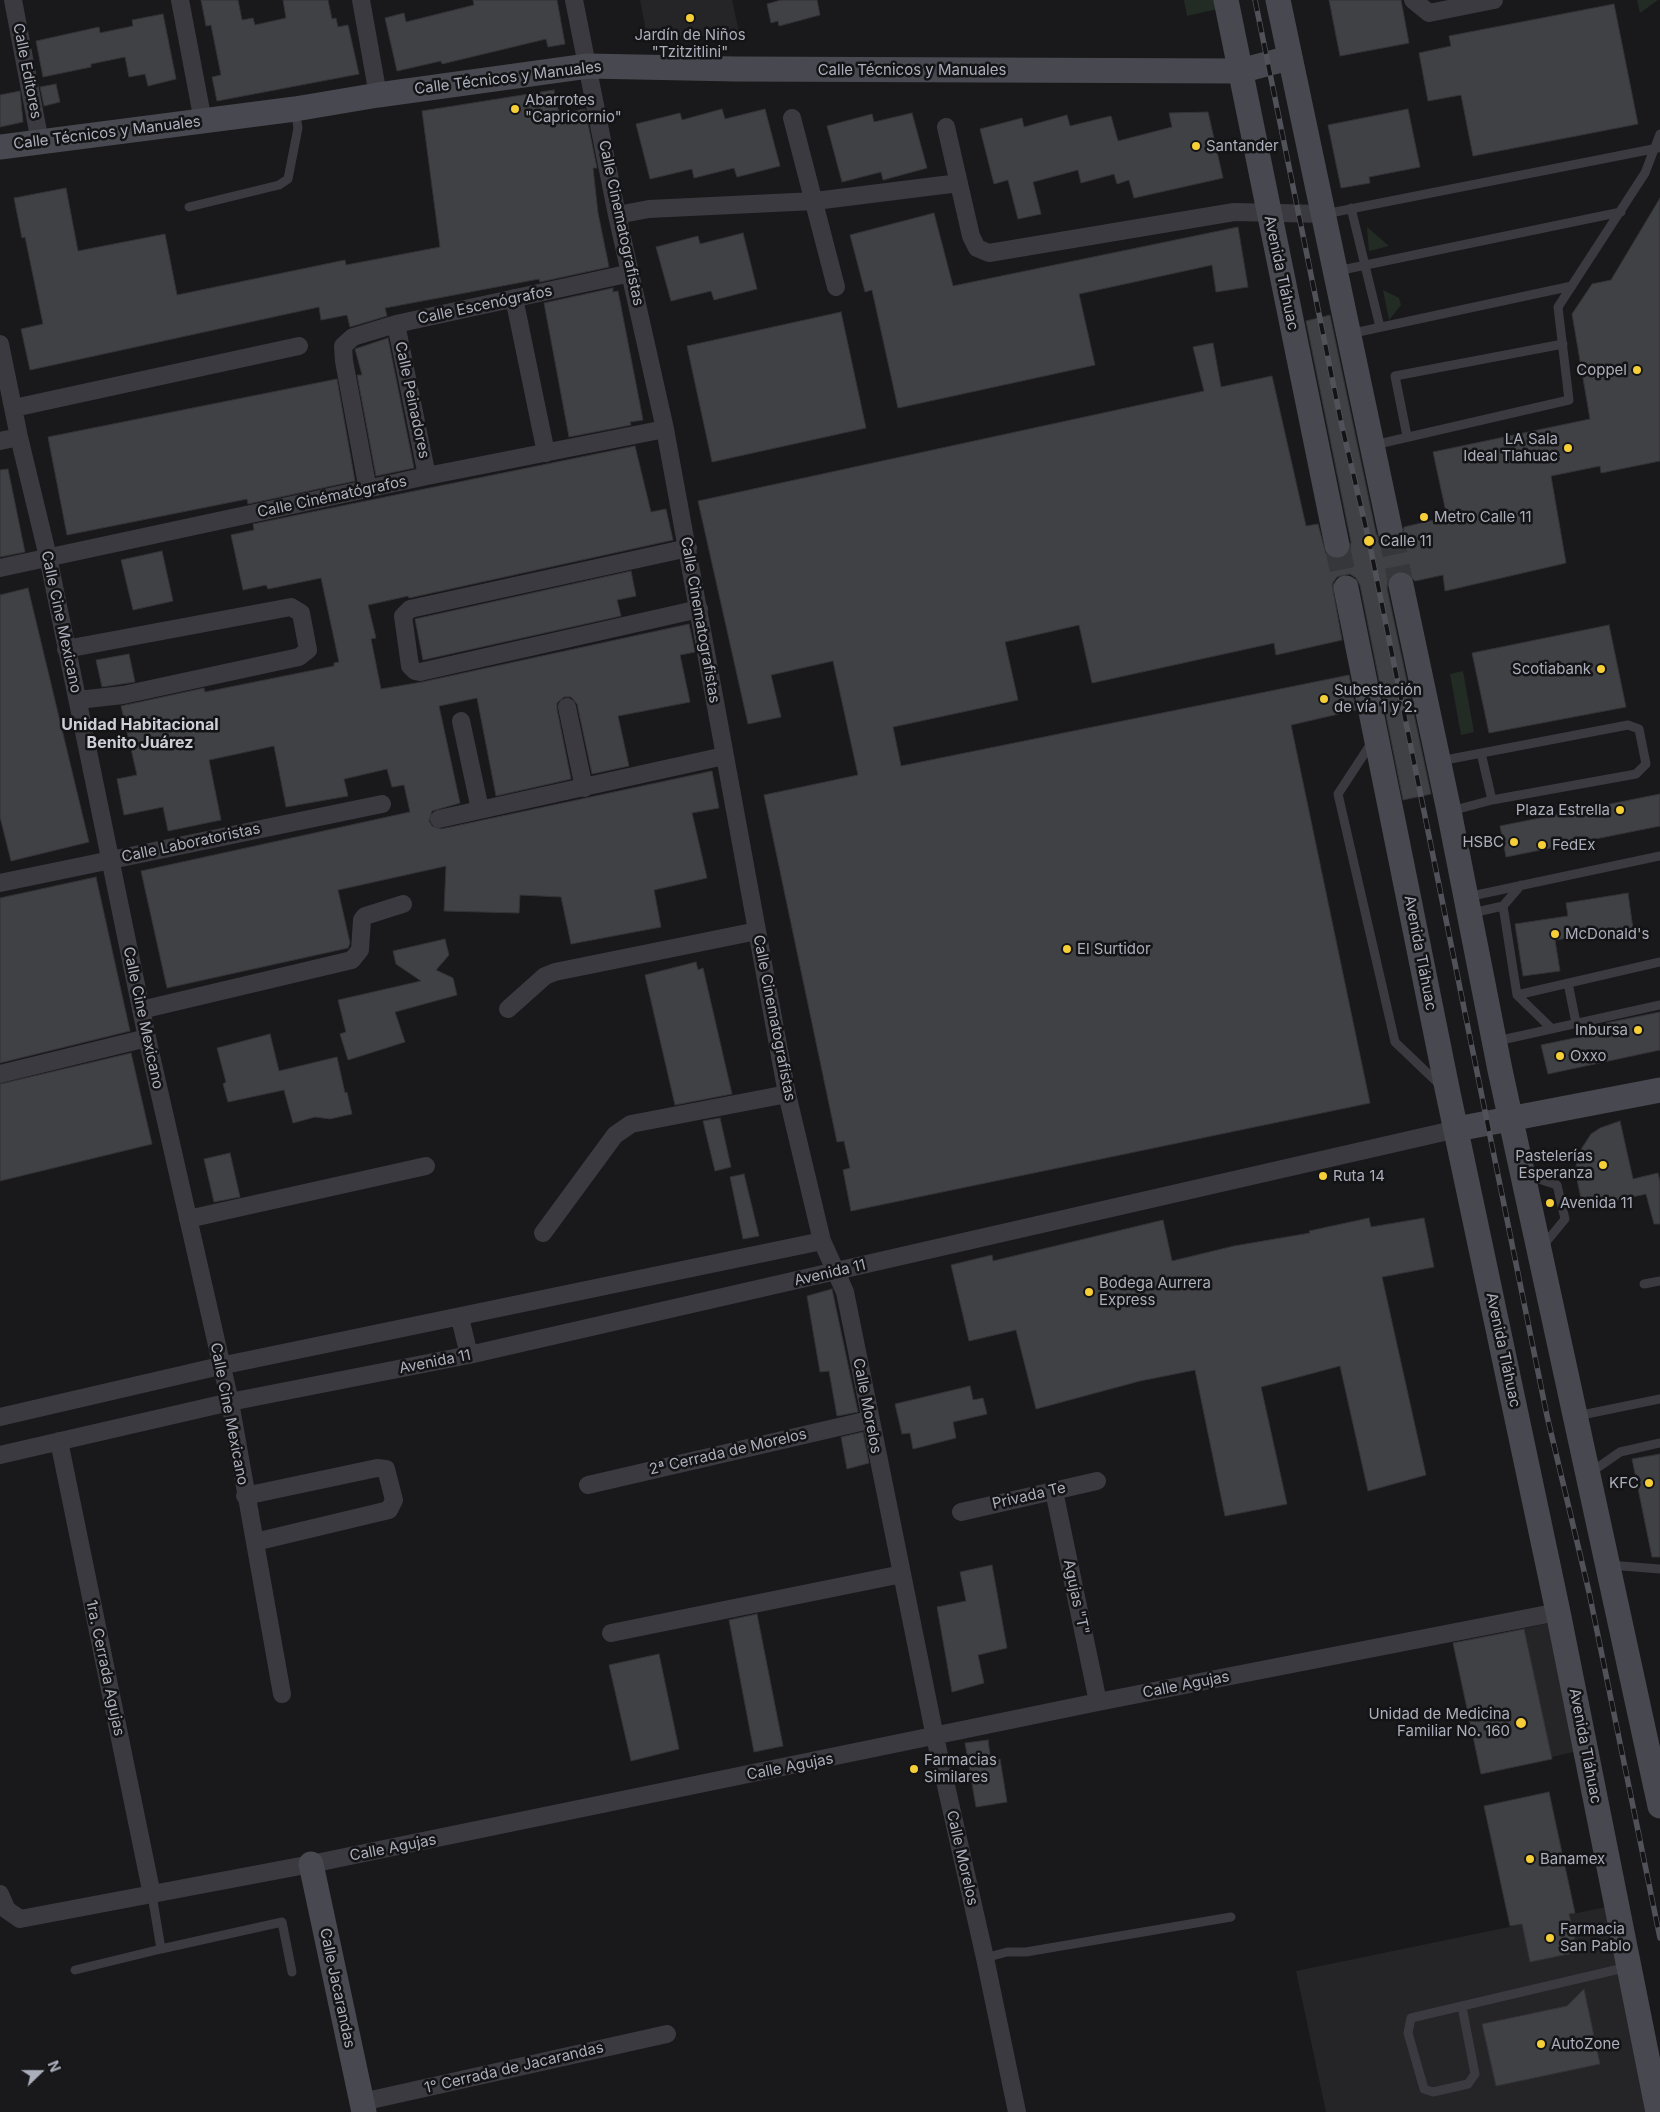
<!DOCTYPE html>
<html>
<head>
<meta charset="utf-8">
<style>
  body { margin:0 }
  #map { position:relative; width:1660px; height:2112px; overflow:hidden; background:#19191b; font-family:Inter,sans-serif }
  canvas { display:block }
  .north { position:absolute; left:15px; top:2047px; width:50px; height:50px; -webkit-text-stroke:4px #141416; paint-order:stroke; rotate:68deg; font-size:14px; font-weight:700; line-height:20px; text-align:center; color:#abaebb }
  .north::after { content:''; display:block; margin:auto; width:18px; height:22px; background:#abaebb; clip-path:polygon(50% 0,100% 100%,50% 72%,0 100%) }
</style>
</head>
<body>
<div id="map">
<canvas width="1660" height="2112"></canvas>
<div class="north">N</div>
</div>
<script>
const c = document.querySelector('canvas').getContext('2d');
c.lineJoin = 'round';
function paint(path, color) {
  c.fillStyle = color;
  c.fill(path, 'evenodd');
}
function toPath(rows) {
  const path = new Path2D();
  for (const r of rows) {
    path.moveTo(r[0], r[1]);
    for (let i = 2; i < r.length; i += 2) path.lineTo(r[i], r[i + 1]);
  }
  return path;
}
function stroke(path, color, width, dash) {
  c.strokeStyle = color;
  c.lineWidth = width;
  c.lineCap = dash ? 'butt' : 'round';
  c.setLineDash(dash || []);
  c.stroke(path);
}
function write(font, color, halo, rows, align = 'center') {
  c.font = font + ' Inter,sans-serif';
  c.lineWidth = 5;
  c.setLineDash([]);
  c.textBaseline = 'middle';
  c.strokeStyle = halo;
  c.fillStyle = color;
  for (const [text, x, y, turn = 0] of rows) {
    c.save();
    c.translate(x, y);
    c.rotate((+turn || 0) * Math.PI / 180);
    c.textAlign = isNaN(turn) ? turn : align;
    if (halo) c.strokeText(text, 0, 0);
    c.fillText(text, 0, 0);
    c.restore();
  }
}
const built = toPath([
  [640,0,732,0,740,37,647,36],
  [1550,1623,1577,1751,1481,1774,1453,1643],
  [1611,1906,1654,2112,1326,2112,1296,1971]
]);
const green = toPath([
  [1184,0,1216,0,1218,9,1187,16],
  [1637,0,1658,0,1640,13],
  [1367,227,1389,246,1369,251],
  [1383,290,1399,298,1401,305,1389,320],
  [1463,671,1474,732,1461,735,1450,674]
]);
const building = toPath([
  [201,0,238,0,242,20,253,18,255,25,286,18,283,0,328,0,332,19,336,18,338,27,348,25,359,74,217,101,212,77,221,75,211,25,206,26,201,0],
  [473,0,557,0,565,44,548,47,546,39,442,64,441,61,397,71,385,18,404,13,406,22,474,5,473,0],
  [781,0,817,0,820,15,779,26,778,21,771,23,767,4,781,0],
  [1329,0,1401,0,1409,43,1340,56,1329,0],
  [1614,4,1638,124,1473,156,1461,95,1428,101,1419,53,1451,46,1449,36,1614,4],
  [163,14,176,79,148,86,145,74,129,77,125,57,91,64,91,67,43,77,36,41,99,27,100,33,133,26,132,20,163,14],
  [56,84,60,102,44,106,40,87,56,84],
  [554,90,559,114,585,109,597,168,593,168,598,213,609,267,540,282,539,279,385,308,387,316,350,327,347,315,321,320,319,307,30,370,21,329,43,324,25,237,22,238,14,198,66,188,78,251,165,234,177,295,345,260,346,265,440,247,422,111,554,90],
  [20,91,23,122,0,127,0,95,20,91],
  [722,109,725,119,765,109,780,166,737,177,734,168,694,178,692,169,650,179,636,124,680,113,682,120,722,109],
  [1408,109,1420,167,1369,177,1370,183,1341,188,1328,125,1408,109],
  [1208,112,1223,178,1134,198,1129,180,1117,184,1114,174,1081,183,1078,170,1033,182,1041,214,1018,219,1008,180,994,184,980,129,1022,118,1024,127,1067,115,1070,126,1111,116,1118,141,1172,127,1169,113,1208,112],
  [912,113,927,168,883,180,881,172,842,182,827,126,872,114,874,122,912,113],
  [1660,198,1660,461,1601,473,1600,466,1551,476,1566,563,1445,591,1443,575,1415,581,1406,572,1398,571,1392,574,1388,580,1387,588,1431,794,1403,800,1360,585,1356,578,1350,574,1337,577,1332,584,1342,640,1276,655,1274,643,1092,683,1079,625,1005,642,1018,700,893,727,901,766,1349,675,1356,710,1291,725,1370,1103,851,1211,843,1170,850,1168,844,1141,837,1142,764,795,858,775,833,661,771,675,781,717,748,724,698,501,1204,391,1193,347,1213,343,1221,387,1272,376,1306,526,1318,524,1326,554,1333,559,1340,559,1350,550,1351,542,1306,321,1330,315,1376,533,1379,539,1385,543,1393,544,1403,535,1404,527,1447,517,1433,452,1590,419,1572,314,1592,284,1611,280,1660,198],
  [934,213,953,286,1238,227,1248,287,1216,292,1212,265,1079,294,1095,365,898,408,872,290,865,292,850,235,934,213],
  [743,233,757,289,714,300,711,291,671,301,656,247,698,236,700,244,743,233],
  [613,288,613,292,618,291,643,420,630,422,631,425,569,437,544,303,613,288],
  [841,312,866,428,712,462,687,346,841,312],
  [388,338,414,468,376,476,357,375,362,375,355,349,388,338],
  [337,379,355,481,248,504,247,499,67,535,48,437,337,379],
  [635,446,651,512,666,509,673,540,409,598,408,596,368,605,376,638,371,639,381,689,422,682,689,624,695,652,680,655,690,702,618,716,629,766,592,774,577,704,571,697,564,697,557,703,557,709,571,779,496,796,477,698,439,706,460,803,432,811,429,821,432,826,441,829,712,771,719,808,692,813,707,878,654,890,661,927,571,944,561,897,520,895,519,913,444,911,446,866,338,890,350,943,348,948,167,988,141,871,410,812,404,785,392,787,387,769,344,779,348,796,286,807,274,746,209,760,221,820,168,831,163,807,124,815,117,779,137,775,121,706,204,688,205,692,334,666,334,663,339,662,321,578,268,589,266,585,243,590,231,535,254,530,253,524,635,446],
  [8,469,25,552,0,557,0,470,8,469],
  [162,551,173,601,133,610,121,560,162,551],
  [631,571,636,596,617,600,621,616,423,660,415,619,631,571],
  [28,588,89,842,11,861,0,817,0,595,28,588],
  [1609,625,1626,707,1489,733,1472,653,1609,625],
  [129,654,135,682,102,687,96,660,129,654],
  [1660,794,1660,826,1506,857,1500,826,1660,794],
  [96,877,130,1031,0,1063,0,898,96,877],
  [1628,893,1633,929,1555,940,1560,971,1523,976,1515,924,1568,916,1566,903,1628,893],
  [445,939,449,955,436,970,453,978,457,995,395,1012,405,1042,348,1060,340,1034,346,1032,338,1000,421,981,396,964,393,951,445,939],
  [696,962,698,970,703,968,732,1094,675,1105,645,975,696,962],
  [1660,1012,1660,1050,1548,1074,1541,1045,1608,1031,1606,1023,1660,1012],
  [270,1034,279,1071,337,1057,345,1093,347,1092,352,1114,330,1119,315,1117,293,1123,284,1090,228,1102,223,1084,226,1082,217,1048,270,1034],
  [131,1053,152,1144,0,1181,0,1084,131,1053],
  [720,1118,731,1167,715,1171,703,1121,720,1118],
  [1620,1121,1633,1179,1658,1173,1660,1182,1660,1224,1654,1224,1646,1194,1583,1208,1575,1170,1580,1151,1591,1134,1600,1128,1620,1121],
  [230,1153,240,1197,214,1202,204,1159,230,1153],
  [744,1174,759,1236,743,1239,730,1177,744,1174],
  [1369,1218,1371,1227,1424,1218,1434,1267,1382,1277,1426,1475,1368,1491,1340,1366,1261,1387,1287,1504,1225,1516,1195,1370,1140,1381,1036,1409,1016,1330,969,1341,951,1265,992,1255,993,1261,1163,1220,1172,1261,1234,1246,1310,1233,1309,1231,1369,1218],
  [832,1289,858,1412,837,1416,829,1371,820,1372,807,1296,832,1289],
  [970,1386,973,1400,983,1398,987,1414,953,1422,956,1438,913,1449,910,1433,902,1434,895,1404,970,1386],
  [863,1432,869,1463,847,1469,841,1437,863,1432],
  [1660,1454,1660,1557,1652,1557,1632,1459,1660,1454],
  [992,1565,1007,1648,978,1655,984,1683,952,1692,937,1607,966,1601,960,1572,992,1565],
  [757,1614,783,1746,754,1752,729,1620,757,1614],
  [1524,1629,1552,1759,1481,1774,1453,1643,1524,1629],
  [659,1654,679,1749,631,1761,609,1665,659,1654],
  [988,1740,991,1761,1000,1759,1007,1802,976,1807,965,1743,988,1740],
  [1549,1792,1575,1913,1569,1914,1578,1952,1530,1962,1522,1924,1510,1926,1484,1806,1549,1792],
  [1584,1989,1600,2064,1496,2086,1482,2024,1567,2006,1584,1989]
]);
const secondaryTunnel = toPath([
  [1390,530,1401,585],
  [1337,545,1346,588]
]);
const lane = toPath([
  [189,207,279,185,288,179,298,128,295,110],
  [1351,208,1380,327],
  [1325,214,1658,148],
  [1337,271,1621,212],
  [1349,334,1572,286],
  [1407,436,1395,376,1563,344],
  [1374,445,1569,400,1558,307,1645,173,1660,134],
  [1372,742,1338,794,1395,1042,1440,1085],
  [1481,753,1492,800],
  [1440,761,1628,725,1639,729,1646,764,1636,774,1492,800,1451,811],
  [1467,897,1660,856],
  [1503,906,1517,995,1660,962],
  [1472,913,1503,906,1521,885],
  [1568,983,1576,1023],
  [1517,995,1552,1029],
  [1497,1041,1660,1005],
  [1527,1175,1557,1185,1565,1219,1542,1247],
  [1644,1284,1660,1281],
  [1577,1416,1660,1399],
  [1590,1473,1620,1452,1660,1443],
  [1609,1565,1660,1569],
  [161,1949,282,1922,292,1972],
  [985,1958,1007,1952,1026,1952,1231,1917],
  [75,1970,161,1949,152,1895],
  [1462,2007,1475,2074,1468,2084,1433,2092,1424,2089,1408,2033,1411,2018,1628,1967]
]);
const street = toPath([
  [13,0,40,142],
  [180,0,203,121],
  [361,0,378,95],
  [574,0,617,215,665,429,787,1094,822,1241,845,1292,935,1737,985,1958,1017,2112],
  [1413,0,1429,13,1494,0],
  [792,118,836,287],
  [946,127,971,236,977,248,989,253,1234,212,1324,214],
  [617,215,649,209,815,201,959,183],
  [514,298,546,453],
  [396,324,427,476],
  [0,344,19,437,48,557,147,1038,230,1402,282,1694],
  [14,408,299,346],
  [0,441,19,437],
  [368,490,344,361,343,346,353,337,396,324,631,273],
  [688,548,410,609,403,616,410,666,415,671,420,672,699,609],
  [0,568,427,476,665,429],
  [66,649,291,607,301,613,308,650,299,657,123,695,78,700],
  [567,707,584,788],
  [461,721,480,809],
  [439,819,724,756],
  [0,883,382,804],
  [508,1009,545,976,555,972,757,931],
  [141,1010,352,960,360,950,362,920,365,916,403,904],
  [0,1074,147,1038],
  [188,1219,426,1166],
  [543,1233,615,1135,631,1124,787,1094],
  [460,1318,469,1355],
  [0,1417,220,1366,822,1241],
  [59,1441,152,1895],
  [0,1455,230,1402,469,1355,1457,1129],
  [588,1485,869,1420],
  [1054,1491,1098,1702],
  [245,1496,377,1468,386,1469,394,1500,389,1510,255,1542],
  [961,1512,1097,1481],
  [611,1633,902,1574],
  [0,1894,7,1910,20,1919,311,1864,1098,1702,1558,1612],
  [362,2102,667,2034]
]);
const secondary = toPath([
  [1226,0,1337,545],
  [1278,0,1390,530],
  [0,147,295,109,378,95,588,66,735,69,1240,71,1289,58],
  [1401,585,1449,811,1500,1070,1660,1806],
  [1346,588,1448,1093,1558,1612,1658,2112],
  [1457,1129,1660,1090],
  [311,1864,364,2112]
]);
const rail = toPath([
  [1255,0,1341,422,1369,541,1547,1416,1589,1592,1660,1938]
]);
const markers = [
  [690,18,5,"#f5ce38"],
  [515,109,5,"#f5ce38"],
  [1196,146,5,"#f5ce38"],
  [1637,370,5,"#f5ce38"],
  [1568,448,5,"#f5ce38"],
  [1424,517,5,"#f5ce38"],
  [1369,541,6,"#f5ce38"],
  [1601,669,5,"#f5ce38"],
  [1324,699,5,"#f5ce38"],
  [1620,810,5,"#f5ce38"],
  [1514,842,5,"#f5ce38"],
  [1542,845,5,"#f5ce38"],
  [1555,934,5,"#f5ce38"],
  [1067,949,5,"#f5ce38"],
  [1638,1030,5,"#f5ce38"],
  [1560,1056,5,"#f5ce38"],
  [1603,1165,5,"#f5ce38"],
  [1323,1176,5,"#f5ce38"],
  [1550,1203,5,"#f5ce38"],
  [1089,1292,5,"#f5ce38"],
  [1649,1483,5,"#f5ce38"],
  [1521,1723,6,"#f5ce38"],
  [914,1769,5,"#f5ce38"],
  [1530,1859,5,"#f5ce38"],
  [1550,1938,5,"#f5ce38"],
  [1541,2044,5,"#f5ce38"]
];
const poiNames = [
  ["Jardín de Niños",690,35,"center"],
  ["\"Tzitzitlini\"",690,52,"center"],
  ["Abarrotes",525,100],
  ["\"Capricornio\"",525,117],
  ["Santander",1206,146],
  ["Coppel",1627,370,"right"],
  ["LA Sala",1558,439,"right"],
  ["Ideal Tlahuac",1558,456,"right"],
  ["Metro Calle 11",1434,517],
  ["Calle 11",1380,541],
  ["Scotiabank",1591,669,"right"],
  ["Subestación",1334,690],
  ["de vía 1 y 2.",1334,707],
  ["Plaza Estrella",1610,810,"right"],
  ["HSBC",1504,842,"right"],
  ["FedEx",1552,845],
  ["McDonald's",1565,934],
  ["El Surtidor",1077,949],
  ["Inbursa",1628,1030,"right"],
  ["Oxxo",1570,1056],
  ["Pastelerías",1593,1156,"right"],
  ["Esperanza",1593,1173,"right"],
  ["Ruta 14",1333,1176],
  ["Avenida 11",1560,1203],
  ["Bodega Aurrera",1099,1283],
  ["Express",1099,1300],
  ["KFC",1639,1483,"right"],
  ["Unidad de Medicina",1510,1714,"right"],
  ["Familiar No. 160",1510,1731,"right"],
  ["Farmacias",924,1760],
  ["Similares",924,1777],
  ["Banamex",1540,1859],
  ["Farmacia",1560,1929],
  ["San Pablo",1560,1946],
  ["AutoZone",1551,2044]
];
const streetNames = [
  ["Calle Técnicos y Manuales",912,70],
  ["Calle Editores",27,71,79],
  ["Calle Técnicos y Manuales",508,78,-7],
  ["Calle Técnicos y Manuales",107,133,-7],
  ["Calle Cinematografistas",621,223,78],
  ["Avenida Tláhuac",1281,273,78],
  ["Calle Escenógrafos",485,305,-12],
  ["Calle Peinadores",412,400,78],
  ["Calle Cinématógrafos",332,497,-12],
  ["Calle Cinematografistas",700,620,80],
  ["Calle Cine Mexicano",61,622,78],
  ["Calle Laboratoristas",191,843,-12],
  ["Avenida Tláhuac",1420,953,79],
  ["Calle Cine Mexicano",143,1018,78],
  ["Calle Cinematografistas",774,1018,79],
  ["Avenida 11",830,1273,-13],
  ["Avenida Tláhuac",1503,1350,78],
  ["Avenida 11",435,1362,-11],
  ["Calle Morelos",867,1406,79],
  ["Calle Cine Mexicano",229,1414,79],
  ["2ª Cerrada de Morelos",728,1452,-13],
  ["Privada Te",1029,1496,-13],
  ["Agujas \"T\"",1076,1597,78],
  ["1ra. Cerrada Agujas",105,1668,78],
  ["Calle Agujas",1186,1685,-11],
  ["Avenida Tláhuac",1585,1746,79],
  ["Calle Agujas",790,1767,-11],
  ["Calle Agujas",393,1848,-11],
  ["Calle Morelos",962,1858,77],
  ["Calle Jacarandas",337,1988,78],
  ["1° Cerrada de Jacarandas",514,2068,-13]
];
const neighbourhoodNames = [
  ["Unidad Habitacional",140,725],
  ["Benito Juárez",140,743]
];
paint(built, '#252528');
paint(green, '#232b25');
paint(building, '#404145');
stroke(building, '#333337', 1);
stroke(secondaryTunnel, '#36373b', 25, [25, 12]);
stroke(lane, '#3a3a40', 9);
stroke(street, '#3a3a40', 18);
stroke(secondary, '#484950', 25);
stroke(rail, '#515259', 5.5);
stroke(rail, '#141416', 4, [11]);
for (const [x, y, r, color] of markers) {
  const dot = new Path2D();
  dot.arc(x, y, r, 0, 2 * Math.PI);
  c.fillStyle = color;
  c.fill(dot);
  stroke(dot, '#141416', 2);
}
write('15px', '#abaebb', '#141416', poiNames, 'left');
write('15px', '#abaebb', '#141416', streetNames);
write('bold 16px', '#ccced7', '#141416', neighbourhoodNames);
</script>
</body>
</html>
